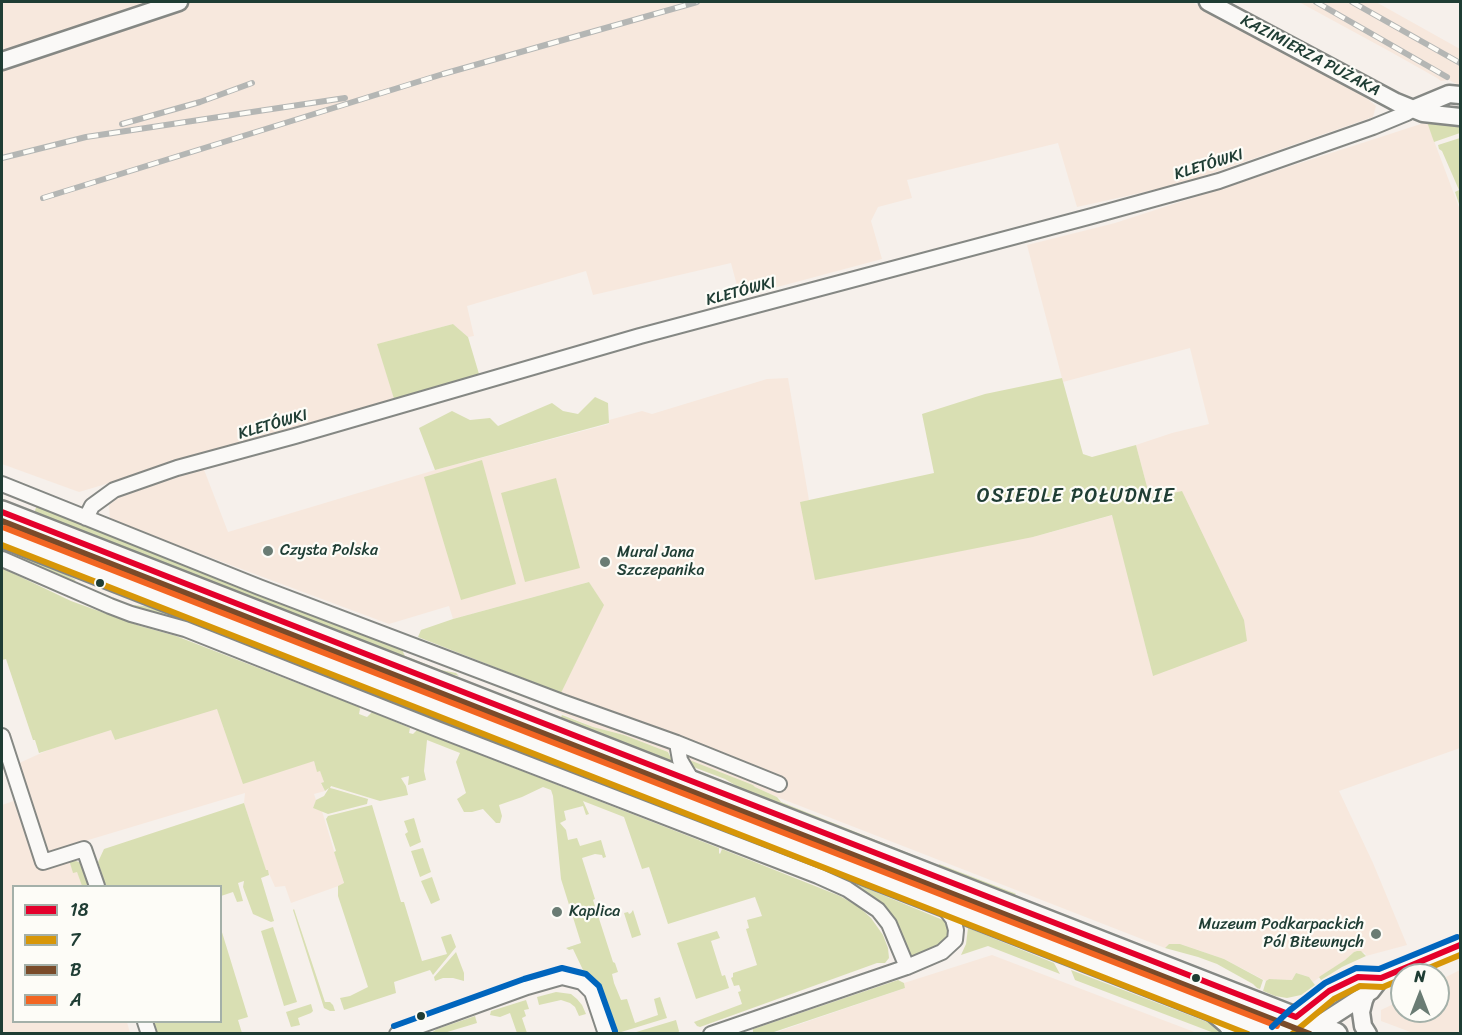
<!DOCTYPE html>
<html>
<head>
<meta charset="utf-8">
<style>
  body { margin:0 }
  #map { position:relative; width:1462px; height:1035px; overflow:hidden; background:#f6f0eb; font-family:Sriracha,sans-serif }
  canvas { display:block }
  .frame { position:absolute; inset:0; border:3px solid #1f3d34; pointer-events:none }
  .legend { position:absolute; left:12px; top:885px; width:210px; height:138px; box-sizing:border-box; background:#fdfcf7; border:2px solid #a4b0a9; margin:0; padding:8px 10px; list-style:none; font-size:18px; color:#1f3d34 }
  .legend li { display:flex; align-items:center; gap:12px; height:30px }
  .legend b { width:30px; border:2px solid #a4b0a9 }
  .north { position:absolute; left:1390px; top:963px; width:60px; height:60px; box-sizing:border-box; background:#fdfcf7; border:2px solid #a4b0a9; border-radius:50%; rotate:0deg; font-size:16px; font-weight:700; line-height:24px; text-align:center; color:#1f3d34 }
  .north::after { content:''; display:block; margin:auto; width:21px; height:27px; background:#6a7c74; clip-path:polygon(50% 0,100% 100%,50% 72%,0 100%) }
</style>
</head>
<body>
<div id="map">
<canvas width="1462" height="1035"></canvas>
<div class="frame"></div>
<ul class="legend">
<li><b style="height:8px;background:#e4002b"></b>18</li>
<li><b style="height:8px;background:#d79608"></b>7</li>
<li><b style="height:8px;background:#7a4b2a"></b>B</li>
<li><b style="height:8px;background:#f26522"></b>A</li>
</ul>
<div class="north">N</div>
</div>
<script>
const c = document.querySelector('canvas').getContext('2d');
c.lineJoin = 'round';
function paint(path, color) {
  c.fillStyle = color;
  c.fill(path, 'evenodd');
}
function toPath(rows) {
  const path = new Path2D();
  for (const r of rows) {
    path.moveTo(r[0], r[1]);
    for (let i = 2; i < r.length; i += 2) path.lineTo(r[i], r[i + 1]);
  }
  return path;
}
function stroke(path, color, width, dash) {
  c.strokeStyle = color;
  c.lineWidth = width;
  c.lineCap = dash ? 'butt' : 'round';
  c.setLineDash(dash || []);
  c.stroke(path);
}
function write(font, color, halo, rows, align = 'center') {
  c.font = font + ' Sriracha,sans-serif';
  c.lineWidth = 4.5;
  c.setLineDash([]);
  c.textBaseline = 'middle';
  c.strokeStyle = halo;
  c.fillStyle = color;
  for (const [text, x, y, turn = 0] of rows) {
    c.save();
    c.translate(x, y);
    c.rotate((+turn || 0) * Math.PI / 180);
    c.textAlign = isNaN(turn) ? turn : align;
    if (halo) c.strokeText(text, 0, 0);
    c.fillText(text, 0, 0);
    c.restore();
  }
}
const built = toPath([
  [2,2,1192,2,1363,95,1376,106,1373,117,1181,184,1077,207,1058,143,907,180,912,198,878,207,871,221,882,259,740,297,731,263,593,295,586,271,467,306,474,336,468,337,453,324,378,344,394,399,79,492,2,464],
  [1299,2,1376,2,1460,49,1460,86,1449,80,1441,81,1437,78,1389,51],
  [1427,122,1460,210,1460,748,1339,791,1373,863,1407,945,1366,956,1365,953,1357,951,1354,952,1345,960,1313,982,1309,977,1296,973,1292,980,1269,979,1266,981,1224,959,1180,944,1169,944,1165,948,777,797,755,787,753,785,687,759,624,735,593,727,554,710,554,707,603,605,589,582,453,619,449,606,389,624,110,520,109,505,118,498,203,467,228,532,435,470,609,424,609,420,642,411,652,414,767,379,788,378,809,500,801,502,808,538,1033,537,1113,515,1153,676,1182,491,1150,499,1136,445,1172,433,1209,424,1190,348,1063,382,1027,245,1115,223],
  [217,708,314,761,317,771,320,770,324,782,321,784,325,791,314,794,316,800,313,808,322,811,344,884,291,903,285,886,275,887,268,871,266,871,244,803,245,793,65,847,73,872,77,871,82,886,14,886,14,1022,127,1022,130,1033,2,1033,2,805,25,797,15,765,50,749,112,729,115,740],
  [992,955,1197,1033,771,1034,905,988,904,983],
  [1460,970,1460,1033,1413,1033,1381,1021,1381,1010,1402,1000,1402,1011,1438,1011,1438,981]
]);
const green = toPath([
  [1427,122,1460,125,1460,133,1434,142],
  [1460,138,1460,207,1455,192,1459,190,1442,151,1439,149,1438,145],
  [453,324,468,337,479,374,394,399,377,344],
  [1062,378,1083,454,1092,457,1136,445,1150,498,1182,491,1244,620,1247,641,1153,676,1112,515,1033,537,815,580,800,502,934,473,922,414,985,394],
  [595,397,608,403,609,423,435,470,419,428,452,411,470,420,490,418,498,426,552,403,563,411,578,414],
  [482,460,516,584,461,600,424,477],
  [556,478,580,568,525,582,501,493],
  [37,505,150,551,404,649,403,652,405,656,441,670,456,673,459,676,446,673,444,676,33,516],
  [28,531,842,850,812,844,26,537],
  [18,552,43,562,76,580,72,582,16,556],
  [2,568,71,601,140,626,176,636,359,707,360,709,359,714,367,717,372,712,410,728,409,733,413,734,417,730,719,848,719,853,720,854,722,849,840,896,859,907,871,918,883,935,888,948,889,958,885,963,877,963,700,1027,697,1026,694,1022,742,1004,738,992,741,991,739,985,734,986,731,978,733,977,733,973,757,965,746,929,749,928,747,920,762,916,755,897,668,924,649,867,642,869,624,817,583,801,589,814,586,815,583,806,564,811,566,820,560,823,566,830,568,840,577,838,580,846,601,840,606,857,603,858,602,855,595,854,582,858,595,899,593,900,613,962,615,963,618,972,612,974,614,983,621,1000,627,999,635,1023,658,1015,654,999,660,997,667,1018,618,1033,614,1027,598,983,583,970,573,949,569,950,566,948,581,943,561,879,553,796,551,790,543,787,522,797,499,805,502,816,500,823,496,823,483,809,472,812,464,812,457,799,466,793,456,762,460,753,427,740,424,771,426,780,408,785,409,776,401,778,406,786,408,795,380,801,331,786,330,788,334,789,368,799,367,804,328,814,313,808,316,800,324,796,329,788,325,791,321,783,324,782,320,771,317,772,314,761,243,784,217,709,115,740,111,730,39,753,35,740,33,740,6,659,2,660],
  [589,582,604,605,561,693,418,637,421,630,453,619],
  [123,604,153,607,156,606,777,850,844,879,943,920,947,925,948,937,945,943,939,948,913,956,909,954,882,905,858,887],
  [562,715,593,727,624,735,668,752,674,764,559,721],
  [687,759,753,785,755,787,777,797,781,802,918,857,913,859,758,799,725,779,688,765],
  [244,803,266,870,268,870,269,875,261,878,274,921,271,922,253,914,243,887,244,881,238,883,243,901,237,902,233,892,221,896,220,886,106,886,98,862,104,849],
  [372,805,401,902,404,902,422,961,447,954,441,937,451,934,456,947,433,975,430,970,394,982,396,993,344,1010,340,998,350,996,368,987,338,896,338,886,344,883,334,852,336,851,326,819,328,816],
  [414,818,421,842,410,847,405,834,408,832,404,821],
  [423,848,431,872,420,877,411,851],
  [69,860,73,860,82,863,92,886,82,886,77,872,73,873],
  [939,864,1014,893,1016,894,1015,895,1012,897,939,869],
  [432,877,440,900,431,904,421,881],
  [294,909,325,1002,330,1002,333,1005,335,1011,330,1011,324,1008,293,910],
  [633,910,641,935,632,938,624,913,628,912,629,914,631,913],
  [273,927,297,1002,284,1006,261,931],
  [968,928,1054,963,1060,974,988,946,961,955,966,944],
  [221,929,248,1017,238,1020,242,1033,155,1033,151,1022,220,1022],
  [717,931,720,938,711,941,722,976,725,975,729,988,696,999,677,943],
  [1169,944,1180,944,1224,959,1263,980,1260,989,1257,988,1253,984,1217,964,1198,957,1165,948],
  [1357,951,1361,951,1366,956,1342,967,1321,980,1319,977,1345,960,1354,952],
  [456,952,464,973,464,981,453,978,443,978,435,981,434,977],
  [1071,970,1215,1025,1224,1033,1214,1033,1075,980],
  [1296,973,1309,977,1315,985,1301,995,1287,998,1275,996,1263,991,1266,981,1269,979,1292,980],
  [898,980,904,983,905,988,771,1033,753,1033,753,1029],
  [556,992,571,994,577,999,582,1005,586,1014,579,1016,575,1007,570,1003,561,1000,539,1005,537,997],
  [526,1000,529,1009,524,1010,526,1016,522,1018,527,1033,517,1033,510,1013,500,1017,490,1015,491,1011],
  [311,1004,313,1011,311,1013,298,1018,300,1025,291,1027,286,1012],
  [475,1016,477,1023,444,1033,431,1033,437,1029],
  [676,1020,679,1031,678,1033,633,1033]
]);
const minor = toPath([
  [2,484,259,587,562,702,677,743,779,784],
  [86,518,92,506,114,490,177,468,295,436,640,336,1092,216,1219,181,1373,127,1407,113,1413,109],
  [2,559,110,606,131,614,185,629,437,729,818,876,847,889,878,910,889,924,907,967],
  [2,736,43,862,84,849,97,886],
  [677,743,680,760,693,782],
  [145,1022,149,1034],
  [397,1034,527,987,562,977,582,982,592,992,606,1034],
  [711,1034,907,967,942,952,955,940,956,930,953,919,943,906]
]);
const tertiary = toPath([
  [1208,2,1396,102,1423,113,1460,117],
  [2,61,179,2],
  [1413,109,1449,94,1460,95],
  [1367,993,1364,1000,1361,1012,1363,1026,1368,1034],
  [1213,1013,1227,1025,1233,1034],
  [1309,1033,1317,1026,1371,991,1381,978],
  [1278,1034,1296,1017,1329,991,1358,977,1381,978,1460,945]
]);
const primary = toPath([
  [2,512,1336,1034],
  [2,536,1274,1034]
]);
const rail = toPath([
  [1316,2,1447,77],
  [1352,2,1460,63],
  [122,124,200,102,252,83],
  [2,158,86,137,345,98],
  [43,198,443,74,697,2]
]);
const bus1 = toPath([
  [2,512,1296,1017,1329,991,1358,977,1381,978,1460,945]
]);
const bus2 = toPath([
  [2,545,1248,1034],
  [1412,975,1460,955],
  [1292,1034,1334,999,1360,986,1383,987,1402,979]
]);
const bus3 = toPath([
  [2,521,1310,1034]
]);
const bus4 = toPath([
  [5,528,1277,1026]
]);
const bus5 = toPath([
  [394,1026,524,979,562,968,586,974,599,986,615,1031],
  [1272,1027,1290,1010,1325,983,1356,968,1379,969,1457,937]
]);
const markers = [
  [268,551,6,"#6a7c74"],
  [605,562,6,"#6a7c74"],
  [100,583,5,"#1f3d34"],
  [557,912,6,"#6a7c74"],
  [1376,934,6,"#6a7c74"],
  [1196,978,5,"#1f3d34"],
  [421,1016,5,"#1f3d34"]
];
const streetNames = [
  ["KAZIMIERZA PUŻAKA",1310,56,28],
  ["KLETÓWKI",1209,165,-17],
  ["KLETÓWKI",741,292,-15],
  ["KLETÓWKI",273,425,-16]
];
const poiNames = [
  ["Czysta Polska",280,551],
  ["Mural Jana",617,553],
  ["Szczepanika",617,571],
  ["Kaplica",569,912],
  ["Muzeum Podkarpackich",1364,925,"right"],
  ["Pól Bitewnych",1364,943,"right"]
];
const quarterNames = [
  ["OSIEDLE POŁUDNIE",1076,497]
];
paint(built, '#f7e8dd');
paint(green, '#d9dfb3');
stroke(minor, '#858884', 18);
stroke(tertiary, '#858884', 21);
stroke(primary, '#858884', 26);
stroke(minor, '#faf9f7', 14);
stroke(tertiary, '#faf9f7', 16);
stroke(primary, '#faf9f7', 21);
stroke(rail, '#b4b6b4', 6);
stroke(rail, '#fdfcf7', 4, [11]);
stroke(bus1, '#e4002b', 6);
stroke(bus2, '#d79608', 6);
stroke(bus3, '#7a4b2a', 6);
stroke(bus4, '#f26522', 6);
stroke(bus5, '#0065bd', 6);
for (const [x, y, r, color] of markers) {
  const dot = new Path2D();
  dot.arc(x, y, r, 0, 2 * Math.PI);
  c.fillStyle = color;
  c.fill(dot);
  stroke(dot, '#fdfcf7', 2);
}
write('16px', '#1f3d34', '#fdfcf7', streetNames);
write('16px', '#1f3d34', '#fdfcf7', poiNames, 'left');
c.letterSpacing = '1.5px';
write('20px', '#1f3d34', '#fdfcf7', quarterNames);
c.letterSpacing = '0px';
</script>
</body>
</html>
